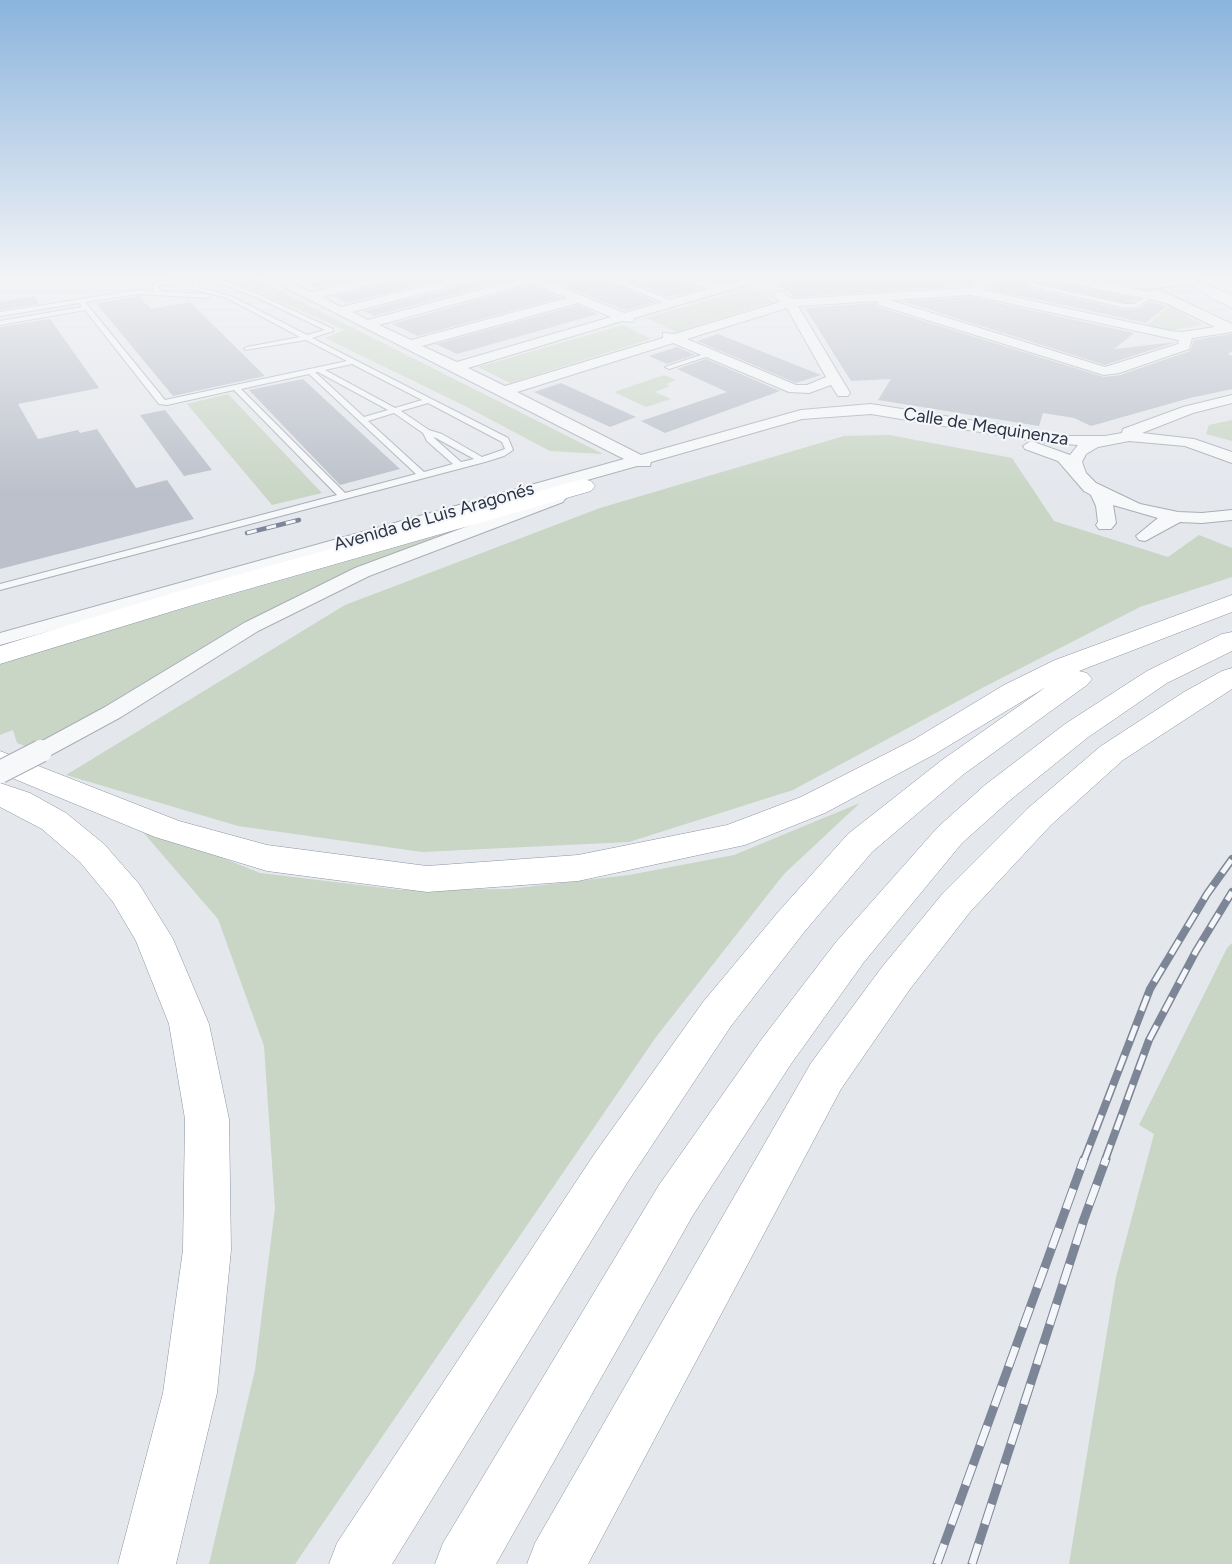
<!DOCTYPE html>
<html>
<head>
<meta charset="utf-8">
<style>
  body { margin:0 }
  canvas { display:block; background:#e4e7ec }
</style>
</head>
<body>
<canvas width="1232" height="1564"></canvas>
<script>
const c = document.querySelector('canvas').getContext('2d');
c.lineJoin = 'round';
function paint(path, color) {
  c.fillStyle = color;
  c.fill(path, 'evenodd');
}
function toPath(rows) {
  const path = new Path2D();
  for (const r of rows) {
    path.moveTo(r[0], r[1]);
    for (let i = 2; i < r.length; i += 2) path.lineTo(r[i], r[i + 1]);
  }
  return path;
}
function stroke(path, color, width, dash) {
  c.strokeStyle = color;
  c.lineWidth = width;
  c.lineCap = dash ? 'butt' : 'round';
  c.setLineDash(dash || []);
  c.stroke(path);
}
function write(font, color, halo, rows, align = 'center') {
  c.font = font + ' Figtree,sans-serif';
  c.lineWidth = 4.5;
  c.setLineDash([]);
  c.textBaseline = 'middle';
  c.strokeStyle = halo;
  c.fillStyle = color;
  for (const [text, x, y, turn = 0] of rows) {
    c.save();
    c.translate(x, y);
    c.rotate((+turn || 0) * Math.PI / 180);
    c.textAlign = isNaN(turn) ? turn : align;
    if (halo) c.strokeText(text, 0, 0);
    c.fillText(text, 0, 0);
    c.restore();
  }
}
const green = toPath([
  [208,274,246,274,603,454,550,451,465,406,325,338,345,330,258,292,216,279],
  [1044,274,1148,296,1133,305,1124,305,1034,285,1032,282],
  [748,289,757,290,773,302,677,332,646,318],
  [1170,306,1203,325,1167,331,1146,326],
  [623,325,651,339,510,383,478,367],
  [664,375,676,380,666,384,670,386,655,392,671,399,646,407,614,392],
  [228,394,322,493,272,505,187,404],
  [1232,420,1232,441,1206,434,1209,425],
  [889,435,1012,458,1054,521,1168,557,1199,535,1232,548,1232,577,1140,607,986,686,793,790,629,842,422,852,238,826,66,775,345,605,600,508,844,436],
  [467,527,411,548,35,750,17,743,13,730,0,735,0,661],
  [860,803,784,874,656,1037,295,1564,209,1564,255,1370,275,1208,264,1046,218,919,135,823,260,873,401,890,509,889,629,875,734,855],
  [1232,943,1232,1564,1069,1564,1116,1277,1154,1134,1139,1125,1227,948]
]);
const building = toPath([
  [329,274,379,274,317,288,307,283,326,279],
  [414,274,442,274,449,277,347,303,334,296,405,279],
  [490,274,511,274,515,278,374,316,364,311,487,279],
  [534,274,592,274,656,302,626,310,619,308],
  [610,274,669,274,672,279,700,289,670,297],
  [694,274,736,274,737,278,721,283],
  [813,274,971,275,989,274,967,286,796,297,778,284],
  [1009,274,1035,274,1025,280,1029,288,1124,310,1138,309,1149,302,1167,306,1146,323,988,289],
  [1072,274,1149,274,1157,278,1141,279,1135,283,1134,286],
  [1043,279,1046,280,1137,299,1125,302,1037,282],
  [531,285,560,298,418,336,392,324],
  [34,296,39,304,0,310,0,302],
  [139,296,151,309,190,302,265,376,173,396,96,303],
  [971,297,1134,333,1114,349,1176,342,1105,365,902,301],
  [876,303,878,307,1104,377,1120,375,1190,351,1194,340,1232,334,1232,351,1228,354,1232,356,1232,389,1190,398,1091,426,1074,418,1043,413,1039,426,878,400,891,379,851,381,805,308],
  [578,305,598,314,457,354,436,344],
  [50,319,99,388,18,404,38,439,78,430,80,433,97,429,136,488,167,480,194,519,0,569,0,327],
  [718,334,821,375,796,383,697,341],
  [677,347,695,355,667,364,649,356],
  [706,359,780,391,665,433,641,421,727,392,677,369],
  [303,379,400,469,340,485,249,390],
  [561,383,636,417,610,427,534,392],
  [165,410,212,470,184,476,140,415]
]);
const service = toPath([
  [195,274,206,274,260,295,333,329,333,331,312,338,508,438,513,450,504,456,485,462,0,590,0,584,337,495,234,390,167,405,159,404,85,310,0,325,0,321,82,307,79,303,0,316,0,312,138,290,155,291,152,288,156,282,184,278,194,279,195,274],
  [200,276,256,297,325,330,307,335,231,296,200,288,198,283,207,282,199,280,200,276],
  [184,282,193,283,192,285,196,290,227,298,300,337,247,347,244,349,245,350,306,340,347,361,165,400,85,302,138,294,207,298,210,296,207,294,163,292,158,288,160,285,184,282],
  [352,364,422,400,395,408,325,370,352,364],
  [315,372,318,372,388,410,364,417,315,372],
  [309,374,416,474,345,493,241,389,309,374],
  [428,403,502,442,505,449,482,457,442,434,429,430,401,411,428,403],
  [394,413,423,433,427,441,453,464,424,472,368,421,394,413],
  [433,437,436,438,474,459,461,462,433,437],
  [1039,274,1046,274,1033,282,1034,284,1125,304,1134,304,1149,295,1154,296,1137,307,1125,308,1030,286,1027,281,1039,274],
  [710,352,713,354,712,355,669,369,665,367,710,352]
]);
const pedestrian = toPath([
  [594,274,605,274,678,303,670,305,594,274]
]);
const minor = toPath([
  [259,274,274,274,285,279,307,274,327,274,325,277,295,284,311,292,387,274,406,274,404,277,322,297,341,307,469,274,488,274,486,277,352,312,368,320,520,279,513,274,529,274,624,313,708,289,673,277,671,274,688,274,721,285,762,274,791,274,789,277,764,280,634,318,633,322,622,321,468,368,505,386,663,338,663,333,675,334,780,302,773,295,779,291,793,299,968,288,993,274,1007,274,982,290,1170,331,1182,332,1215,327,1166,303,1046,278,1040,274,1062,274,1151,292,1160,290,1232,324,1232,332,1192,338,1189,349,1119,373,1104,375,879,305,878,301,798,306,850,393,848,396,838,396,831,385,809,393,789,392,673,343,517,392,641,455,801,410,871,404,1068,436,1105,436,1122,433,1123,429,1183,407,1232,395,1232,403,1193,413,1142,433,1194,439,1232,452,1232,463,1185,446,1129,441,1098,447,1086,454,1082,462,1086,473,1096,483,1140,504,1178,512,1202,513,1232,510,1232,520,1202,523,1180,522,1145,541,1139,540,1136,536,1158,518,1113,505,1116,523,1111,529,1099,529,1096,525,1098,522,1096,506,1091,495,1084,491,1058,461,1025,449,1023,446,1031,441,1070,455,1078,445,1041,442,871,414,802,419,651,462,650,466,637,466,0,645,0,633,624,459,259,274],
  [531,283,567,298,411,340,379,325,531,283],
  [971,295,1178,340,1179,341,1178,344,1105,367,890,300,971,295],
  [578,303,611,317,457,362,422,346,578,303],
  [787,308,826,377,807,385,796,385,687,339,787,308],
  [1174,274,1189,274,1232,299,1232,308,1191,285,1142,289,1136,285,1142,281,1180,279,1174,274],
  [557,493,563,494,566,498,563,502,369,576,258,631,121,717,49,756,41,758,33,756,29,751,33,746,105,707,244,623,355,568,557,493]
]);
const motorway = toPath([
  [1215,288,1232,295,1232,307,1209,297,1207,293,1215,288],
  [583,479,591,481,595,486,591,491,196,604,0,664,0,646,176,592,583,479],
  [1232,595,1232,612,1079,671,1087,673,1092,679,1087,685,964,774,872,852,805,931,731,1026,627,1183,392,1564,329,1564,337,1543,595,1153,703,1002,779,911,848,834,942,760,1046,687,935,754,825,813,745,845,578,881,427,892,267,871,155,837,0,773,0,751,179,821,267,845,427,866,578,855,727,825,801,797,913,740,1004,685,1055,660,1232,595],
  [1232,632,1232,651,1167,683,1087,738,1009,801,962,843,864,962,791,1064,693,1215,496,1564,435,1564,443,1543,659,1185,761,1040,836,942,938,827,985,785,1065,724,1147,671,1222,634,1232,632],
  [1232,668,1232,689,1123,760,1051,825,970,912,910,989,841,1089,588,1564,527,1564,535,1543,811,1063,882,967,944,892,1027,809,1101,746,1184,692,1222,671,1232,668],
  [0,783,30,793,66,813,104,844,139,884,173,939,209,1024,229,1119,231,1250,217,1393,176,1564,118,1564,163,1393,183,1250,185,1119,169,1024,136,941,113,902,80,862,42,829,0,807,0,783]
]);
const railFar2 = toPath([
  [247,533,299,520]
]);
const railFar1 = toPath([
  [1084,1160,1150,989,1207,894,1232,859],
  [1105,1160,1149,1040,1196,951,1232,892]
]);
const rail = toPath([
  [937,1564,1084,1159],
  [972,1564,1084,1219,1106,1159]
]);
const minorBridge = toPath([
  [0,772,41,751]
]);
const farStreetnames = [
  ["Calle de Mequinenza",986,427,9],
  ["Avenida de Luis Aragonés",434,517,-16]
];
paint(green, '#c9d6c5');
paint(building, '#bbc0ca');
stroke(service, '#a9aeb7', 2);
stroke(pedestrian, '#a9aeb7', 2);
stroke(minor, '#a9aeb7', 2);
stroke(motorway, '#8b94a3', 1);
paint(service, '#f7f8fa');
paint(pedestrian, '#f7f8fa');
paint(minor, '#f7f8fa');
paint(motorway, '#fff');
stroke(railFar2, '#7d8696', 4.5);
stroke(railFar1, '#7d8696', 8);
stroke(rail, '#7d8696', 9);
stroke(railFar2, '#f4f6f9', 3, [10]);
stroke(railFar1, '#f4f6f9', 5, [16]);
stroke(rail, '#f4f6f9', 7, [21]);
stroke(minorBridge, '#a9aeb7', 24, []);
stroke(minorBridge, '#f7f8fa', 22);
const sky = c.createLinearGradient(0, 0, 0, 493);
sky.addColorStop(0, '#8bb4dd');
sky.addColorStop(0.56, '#f3f4f6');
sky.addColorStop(1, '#f3f4f600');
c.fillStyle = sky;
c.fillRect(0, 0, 1232, 493);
write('18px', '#2b3445', '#f4f6f9', farStreetnames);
</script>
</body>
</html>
